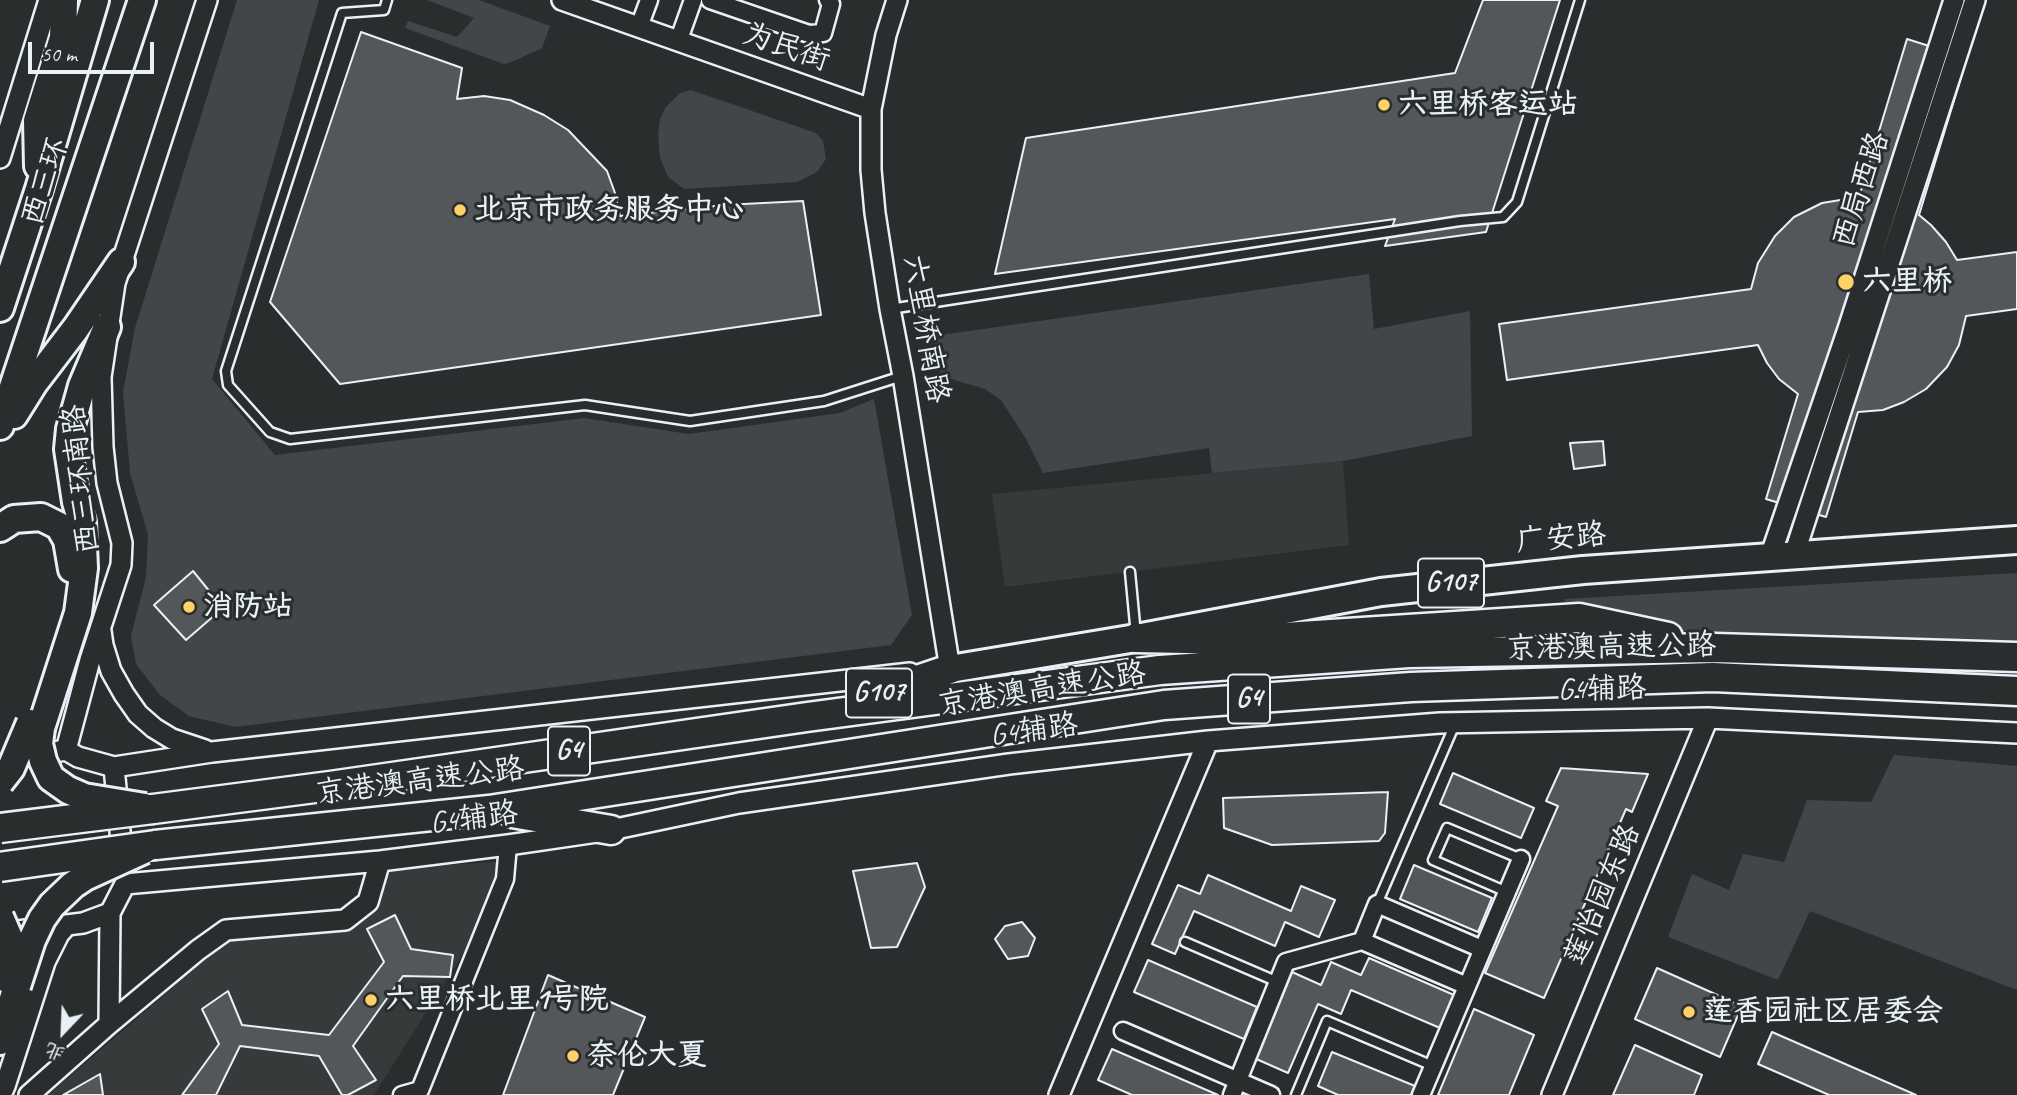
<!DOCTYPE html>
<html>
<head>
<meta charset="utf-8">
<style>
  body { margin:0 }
  #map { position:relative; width:2017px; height:1095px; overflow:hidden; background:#2a2d2e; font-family:Caveat,"LXGW WenKai TC",sans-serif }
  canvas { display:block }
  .north { position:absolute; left:28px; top:997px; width:70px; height:70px; -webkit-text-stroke:5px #2a2d2e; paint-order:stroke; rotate:203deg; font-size:19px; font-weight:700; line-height:28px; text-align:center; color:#e8f1f8 }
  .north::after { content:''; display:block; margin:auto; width:24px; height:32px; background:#e8f1f8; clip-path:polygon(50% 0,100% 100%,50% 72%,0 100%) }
  .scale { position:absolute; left:28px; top:42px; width:126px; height:32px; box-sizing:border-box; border:4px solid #e8f1f8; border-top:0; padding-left:9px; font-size:21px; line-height:24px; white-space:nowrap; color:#e8f1f8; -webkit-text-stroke:5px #2a2d2e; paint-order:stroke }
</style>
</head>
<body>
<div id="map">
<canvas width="2017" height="1095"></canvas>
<div class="north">北</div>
<div class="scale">50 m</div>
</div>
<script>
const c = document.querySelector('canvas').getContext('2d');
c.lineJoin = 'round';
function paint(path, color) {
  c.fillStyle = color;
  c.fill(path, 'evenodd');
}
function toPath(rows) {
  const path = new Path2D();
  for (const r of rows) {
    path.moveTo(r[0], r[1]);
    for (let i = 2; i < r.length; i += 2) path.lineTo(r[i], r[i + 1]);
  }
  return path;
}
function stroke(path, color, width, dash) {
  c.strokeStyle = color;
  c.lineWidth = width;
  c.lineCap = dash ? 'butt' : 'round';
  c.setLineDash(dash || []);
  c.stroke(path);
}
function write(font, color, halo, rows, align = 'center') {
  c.font = font + ' Caveat,"LXGW WenKai TC",sans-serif';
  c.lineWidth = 6;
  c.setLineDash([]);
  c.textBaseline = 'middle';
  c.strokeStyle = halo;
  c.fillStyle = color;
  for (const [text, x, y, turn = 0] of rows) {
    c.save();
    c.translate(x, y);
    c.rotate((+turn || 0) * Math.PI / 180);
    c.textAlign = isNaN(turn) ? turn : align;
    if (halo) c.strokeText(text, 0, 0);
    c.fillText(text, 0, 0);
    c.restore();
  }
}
const built = toPath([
  [1343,461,1349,545,1005,587,992,494],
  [497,862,490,911,374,1095,48,1095,227,941,335,923,390,868]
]);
const green = toPath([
  [237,0,319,0,212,379,275,455,584,418,689,434,840,413,874,399,912,615,891,645,235,727,189,716,160,695,136,664,131,636,146,577,148,535,130,473,123,392,135,328],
  [427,0,479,0,550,26,542,48,514,61,504,64,405,28,408,21,457,37,474,18],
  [691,90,816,133,823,141,826,159,817,172,797,182,684,189,668,177,660,158,658,135,660,119,666,107,680,93],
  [1369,274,1374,329,1470,311,1472,436,1343,461,1212,473,1209,448,1043,473,1026,439,1001,400,985,389,941,376,934,336],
  [2017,573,2017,649,1845,635,1679,631,1569,612,1564,599],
  [1894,755,2017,766,2017,990,1810,911,1778,980,1668,937,1692,874,1729,890,1743,854,1784,862,1807,800,1871,802]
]);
const building = toPath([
  [1483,0,1560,0,1486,232,1385,246,1395,219,995,274,1026,138,1455,73,1483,0],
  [361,32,462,68,457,99,484,96,510,100,544,115,568,130,607,171,615,193,620,216,724,205,803,201,821,315,340,384,270,302,361,32],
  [1907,39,1967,58,1919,215,1931,225,1946,242,1957,260,2017,252,2017,309,1966,316,1959,345,1947,367,1926,389,1904,402,1883,410,1858,412,1826,517,1766,499,1798,394,1779,379,1767,363,1758,345,1507,380,1499,324,1751,289,1758,263,1775,236,1794,217,1822,203,1859,197,1907,39],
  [1603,441,1605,465,1574,469,1570,443,1603,441],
  [193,571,223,608,186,640,154,605,193,571],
  [1561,768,1648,774,1632,812,1626,809,1544,998,1485,973,1558,806,1546,801,1561,768],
  [1453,773,1534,808,1521,838,1440,804,1453,773],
  [1388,792,1385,833,1379,841,1272,845,1224,828,1223,798,1388,792],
  [917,863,925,887,897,947,871,948,853,871,917,863],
  [1414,865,1492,898,1478,932,1400,899,1414,865],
  [1208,875,1291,911,1301,886,1335,900,1319,937,1285,922,1275,946,1194,911,1175,954,1152,944,1178,885,1200,894,1208,875],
  [395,915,411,949,453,955,450,977,403,976,353,1046,376,1080,348,1095,342,1095,319,1056,240,1046,216,1095,182,1095,219,1044,202,1009,228,991,242,1025,329,1035,384,962,367,929,395,915],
  [1022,922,1035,938,1028,956,1008,959,995,939,1005,926,1022,922],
  [1369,958,1454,995,1440,1028,1351,990,1341,1014,1318,1004,1288,1073,1254,1058,1292,972,1321,985,1331,962,1361,975,1369,958],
  [1148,960,1257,1007,1244,1039,1134,992,1148,960],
  [1657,968,1742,1006,1720,1057,1635,1019,1657,968],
  [548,975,645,1017,613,1095,503,1095,548,975],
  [1474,1009,1534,1035,1509,1095,1438,1095,1474,1009],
  [1772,1032,1916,1095,1829,1095,1758,1064,1772,1032],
  [1635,1045,1702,1075,1694,1095,1613,1095,1635,1045],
  [1112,1049,1218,1095,1132,1095,1098,1080,1112,1049],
  [1332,1052,1415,1086,1411,1095,1338,1095,1318,1086,1332,1052],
  [100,1074,103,1095,63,1095,100,1074]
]);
const service = toPath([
  [387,0,384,10,342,13,226,371,228,385,270,432,290,439,585,405,690,421,824,401,902,376],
  [890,309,1460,221,1503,217,1517,202,1580,0],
  [1130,572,1136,635],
  [1507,892,1433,860,1447,828,1521,859],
  [1377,904,1455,724],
  [1185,942,1278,982],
  [1296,1095,1327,1021,1433,1066]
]);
const minor = toPath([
  [710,0,809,34,823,33,831,4,828,0],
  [639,27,649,0],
  [678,42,693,0],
  [1467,986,1362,941,1377,904,1482,949],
  [1123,1031,1271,1095],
  [402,1095,420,1090,505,879,508,845],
  [1232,1095,1286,962,1362,941],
  [1421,1095,1521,859]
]);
const tertiary = toPath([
  [562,0,871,109],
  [897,0,886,35,871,109,871,170,875,213,890,309,903,376,950,669,940,670],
  [0,158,49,0],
  [1794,555,1975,0],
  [1770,557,1848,329,1954,0],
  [101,631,103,645,111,671,124,694,138,714,154,728,172,739,205,750],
  [66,750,90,660,121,565,122,543,107,483,103,447,101,377,115,283,207,0],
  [29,756,66,750,78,757,114,767,212,752,910,673],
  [114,767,123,863],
  [125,884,380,861,508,845,611,830,739,803,1009,764,1208,741,1440,723,1708,718,2017,733],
  [0,933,83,923,110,913,125,884],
  [109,1024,110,913],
  [1,1095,5,1086,45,962,59,934,67,925],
  [29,1095,109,1024,198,950,226,930,345,920,368,902,380,861],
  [1059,1095,1208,741],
  [1552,1095,1708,718]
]);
const trunk = toPath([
  [38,166,37,121,63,38,64,0],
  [0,308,39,189,95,0],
  [14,415,34,383,76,328,121,262],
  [0,426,142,0],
  [0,528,14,519,41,517,59,526,67,540,72,569],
  [950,669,1136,638,1381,592,1583,570,2017,540],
  [41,728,78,613,84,568,82,522,76,502,68,449,70,429,82,386,107,327],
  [0,1041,17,986]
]);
const motorway = toPath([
  [1136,638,1238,640,1579,618,1668,637],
  [870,696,950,669],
  [153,809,330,786,807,717,1160,670,1409,653,1715,648,2017,657],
  [512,813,611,830],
  [155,845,489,810,1164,705,1411,687,1713,677,2017,691]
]);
const trunkBridge = toPath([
  [41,728,39,744,43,761,51,778,68,790,84,797,145,807],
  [0,782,11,768,30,723],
  [0,917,10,940,11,962,7,979],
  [17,986,32,940,42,919,52,905,73,885,85,877,144,850]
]);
const motorwayBridge = toPath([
  [0,828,153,809],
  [0,867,155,845]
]);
const markers = [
  [1384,105,7,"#ffd166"],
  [460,210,7,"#ffd166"],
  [1846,282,9,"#ffd166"],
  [189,607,7,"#ffd166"],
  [371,1000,7,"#ffd166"],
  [1689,1012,7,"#ffd166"],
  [573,1056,7,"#ffd166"]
];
const shields = [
  [1451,583,66],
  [879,693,66],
  [1249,699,42],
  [569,751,42]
];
const shieldNames = [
  ["G107",1451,583],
  ["G107",879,693],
  ["G4",1249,699],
  ["G4",569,751]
];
const streetNames = [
  ["为民街",786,48,19],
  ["西三环",46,182,-72],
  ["西局西路",1862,190,-72],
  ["六里桥南路",925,329,80],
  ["西三环南路",82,479,-96],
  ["广安路",1561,539,-5],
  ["京港澳高速公路",1611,648,-1],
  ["京港澳高速公路",1042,690,-9],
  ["G4辅路",1602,690,-1],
  ["G4辅路",1034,731,-7],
  ["京港澳高速公路",420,782,-7],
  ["G4辅路",474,819,-7],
  ["莲怡园东路",1603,895,-67]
];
const poiNames = [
  ["六里桥客运站",1398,105],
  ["北京市政务服务中心",474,210],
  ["六里桥",1862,282],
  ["消防站",203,607],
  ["六里桥北里1号院",385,1000],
  ["莲香园社区居委会",1703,1012],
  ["奈伦大夏",587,1056]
];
paint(built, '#363a3b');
paint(green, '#424648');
paint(building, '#535759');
stroke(building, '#e8f1f8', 2);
stroke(service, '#e8f1f8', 13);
stroke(minor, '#e8f1f8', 21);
stroke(tertiary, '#e8f1f8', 24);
stroke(trunk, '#e8f1f8', 32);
stroke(motorway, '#e8f1f8', 33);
stroke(service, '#2a2d2e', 8);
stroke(minor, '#2a2d2e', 16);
stroke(tertiary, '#2a2d2e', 19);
stroke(trunk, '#2a2d2e', 26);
stroke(motorway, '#2a2d2e', 28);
stroke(trunkBridge, '#e8f1f8', 32, []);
stroke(motorwayBridge, '#e8f1f8', 33, []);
stroke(trunkBridge, '#2a2d2e', 26);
stroke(motorwayBridge, '#2a2d2e', 28);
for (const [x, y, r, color] of markers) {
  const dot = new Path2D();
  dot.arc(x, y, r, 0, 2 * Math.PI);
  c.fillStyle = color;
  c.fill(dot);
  stroke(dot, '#2a2d2e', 2.5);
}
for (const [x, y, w] of shields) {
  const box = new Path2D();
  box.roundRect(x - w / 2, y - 24.5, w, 49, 5);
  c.fillStyle = '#2a2d2e';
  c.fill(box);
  stroke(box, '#e8f1f8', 2);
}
write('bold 28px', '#e8f1f8', null, shieldNames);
write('30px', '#e8f1f8', '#2a2d2e', streetNames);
write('bold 30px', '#e8f1f8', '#2a2d2e', poiNames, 'left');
</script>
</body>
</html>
